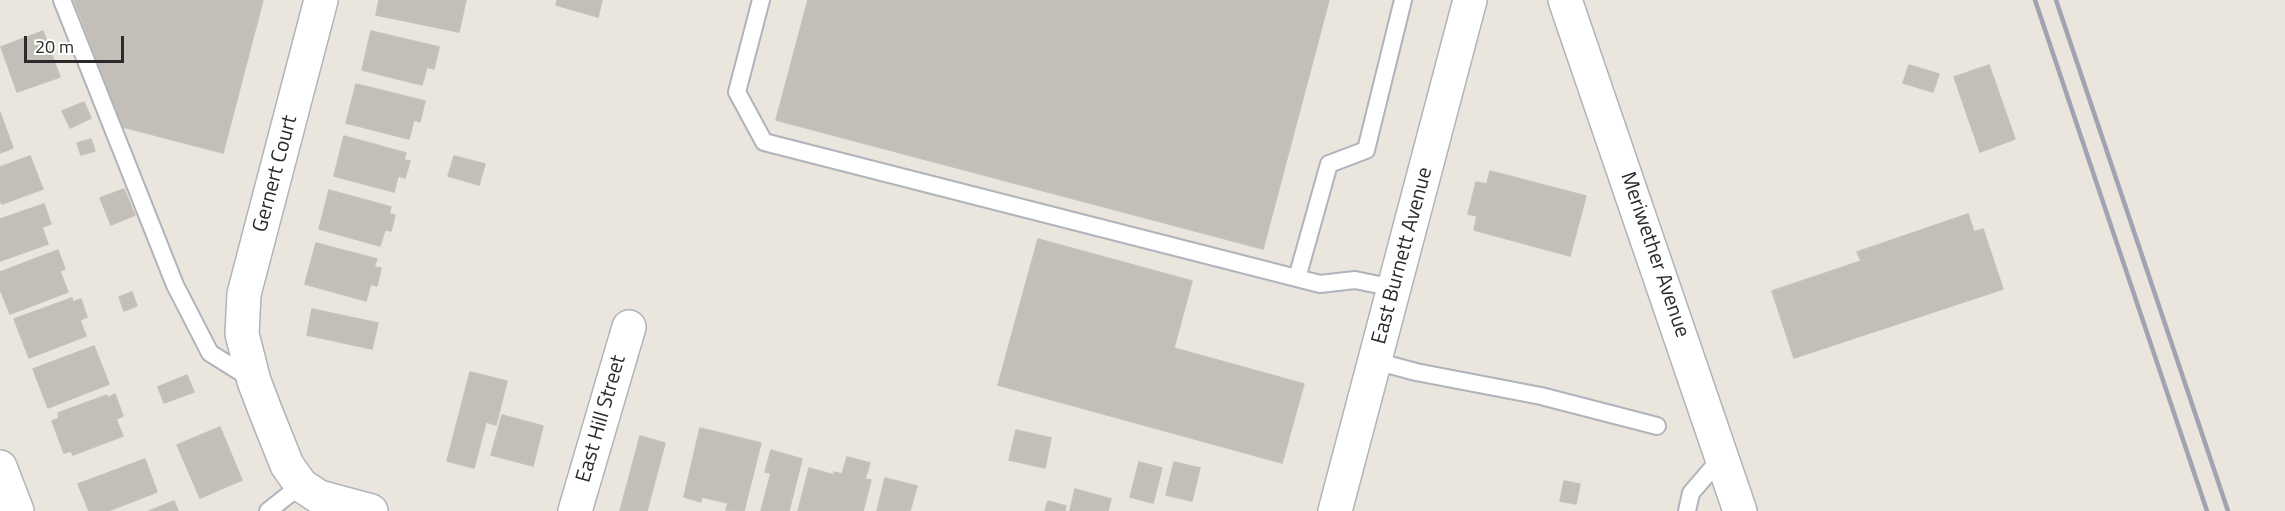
<!DOCTYPE html>
<html>
<head>
<meta charset="utf-8">
<style>
  body { margin:0 }
  #map { position:relative; width:2285px; height:511px; overflow:hidden; background:#eae5dd; font-family:"Titillium Web",sans-serif }
  canvas { display:block }
  .scale { position:absolute; left:24px; top:36px; width:100px; height:27px; box-sizing:border-box; border:3px solid #2a2a2a; border-top:0; padding-left:8px; font-size:18px; line-height:21px; white-space:nowrap; color:#2a2a2a; -webkit-text-stroke:4px #fff; paint-order:stroke }
</style>
</head>
<body>
<div id="map">
<canvas width="2285" height="511"></canvas>
<div class="scale">20 m</div>
</div>
<script>
const c = document.querySelector('canvas').getContext('2d');
c.lineJoin = 'round';
function paint(path, color) {
  c.fillStyle = color;
  c.fill(path, 'evenodd');
}
function toPath(rows) {
  const path = new Path2D();
  for (const r of rows) {
    path.moveTo(r[0], r[1]);
    for (let i = 2; i < r.length; i += 2) path.lineTo(r[i], r[i + 1]);
  }
  return path;
}
function stroke(path, color, width, dash) {
  c.strokeStyle = color;
  c.lineWidth = width;
  c.lineCap = dash ? 'butt' : 'round';
  c.setLineDash(dash || []);
  c.stroke(path);
}
function write(font, color, halo, rows, align = 'center') {
  c.font = font + ' "Titillium Web",sans-serif';
  c.lineWidth = 4.5;
  c.setLineDash([]);
  c.textBaseline = 'middle';
  c.strokeStyle = halo;
  c.fillStyle = color;
  for (const [text, x, y, turn = 0] of rows) {
    c.save();
    c.translate(x, y);
    c.rotate((+turn || 0) * Math.PI / 180);
    c.textAlign = isNaN(turn) ? turn : align;
    if (halo) c.strokeText(text, 0, 0);
    c.fillText(text, 0, 0);
    c.restore();
  }
}
const building = toPath([
  [74,0,263,0,223,153,123,127,74,0],
  [379,0,466,0,459,32,376,15,379,0],
  [557,0,602,0,598,17,556,5,557,0],
  [808,0,1329,0,1263,249,776,120,808,0],
  [43,31,60,77,17,92,1,47,43,31],
  [371,31,439,47,434,69,427,67,422,85,362,70,371,31],
  [1909,65,1939,74,1933,92,1903,83,1909,65],
  [1989,65,2015,139,1980,152,1954,77,1989,65],
  [356,84,425,101,420,122,414,120,409,139,346,123,356,84],
  [84,102,91,118,70,128,62,111,84,102],
  [0,112,13,148,0,153,0,112],
  [344,136,406,153,404,160,410,161,405,178,398,176,394,192,334,176,344,136],
  [91,139,95,151,81,155,77,143,91,139],
  [30,156,43,189,2,204,0,201,0,167,30,156],
  [454,156,485,164,479,185,448,176,454,156],
  [1490,171,1586,196,1570,256,1474,230,1477,216,1468,214,1476,182,1487,184,1490,171],
  [124,189,135,215,111,225,100,198,124,189],
  [329,190,391,207,389,214,395,215,391,231,385,230,380,246,319,229,329,190],
  [44,204,51,224,42,227,48,244,0,261,0,219,44,204],
  [1968,214,1974,232,1983,229,2003,289,1794,358,1772,291,1861,261,1857,252,1968,214],
  [1038,239,1192,281,1174,348,1304,384,1282,463,998,385,1038,239],
  [316,243,377,259,374,267,381,268,377,286,371,284,366,301,305,284,316,243],
  [58,250,65,269,60,271,68,292,10,314,0,289,0,272,58,250],
  [132,292,137,306,124,311,119,297,132,292],
  [72,298,73,302,81,299,87,317,80,320,86,336,29,358,14,319,72,298],
  [312,309,378,323,372,349,307,335,312,309],
  [94,346,109,384,48,408,33,369,94,346],
  [470,372,507,381,496,425,486,422,474,468,447,461,470,372],
  [187,375,194,392,164,403,158,387,187,375],
  [115,394,123,416,116,419,123,436,73,455,71,451,64,453,52,421,59,418,58,413,107,395,108,398,115,394],
  [502,415,543,426,533,466,491,455,502,415],
  [220,427,242,480,200,498,177,445,220,427],
  [700,428,761,443,744,511,726,510,728,503,702,497,701,502,684,497,700,428],
  [1016,430,1051,438,1045,468,1009,460,1016,430],
  [640,436,665,443,647,511,620,511,640,436],
  [771,450,802,459,789,511,761,511,771,473,765,472,771,450],
  [847,457,870,463,865,479,871,480,863,511,798,511,809,468,834,475,834,472,842,474,847,457],
  [145,459,157,492,108,511,89,511,78,484,145,459],
  [1139,462,1162,468,1153,503,1130,497,1139,462],
  [1174,462,1200,468,1192,501,1166,495,1174,462],
  [885,478,917,486,910,511,877,511,885,478],
  [1564,481,1580,484,1576,504,1560,501,1564,481],
  [1075,489,1111,499,1108,511,1070,511,1075,489],
  [174,501,178,511,149,511,174,501],
  [1048,501,1066,506,1065,511,1045,511,1048,501]
]);
const service = toPath([
  [62,0,175,285,210,353,253,380],
  [761,0,737,92,764,142,1320,284,1355,280,1394,288],
  [1297,278,1329,164,1366,150,1403,0],
  [1375,361,1416,372,1541,396,1657,426],
  [268,511,301,485],
  [1687,511,1691,493,1722,457]
]);
const minor = toPath([
  [321,0,244,294,242,334,254,381,265,410,287,465,301,485,319,497,371,511],
  [1565,0,1740,511],
  [0,467,17,511],
  [575,511,629,327]
]);
const tertiary = toPath([
  [1335,511,1470,0]
]);
const rail = toPath([
  [2035,0,2207,511],
  [2056,0,2228,511]
]);
const streetNames = [
  ["Gernert Court",276,174,-75],
  ["Meriwether Avenue",1654,255,71],
  ["East Burnett Avenue",1403,256,-75],
  ["East Hill Street",602,419,-74]
];
paint(building, '#c3bfb8');
stroke(building, '#c6c1b7', 1.5);
stroke(service, '#b0b3bc', 20);
stroke(minor, '#b0b3bc', 36);
stroke(tertiary, '#b0b3bc', 36);
stroke(service, '#fff', 16);
stroke(minor, '#fff', 33);
stroke(tertiary, '#fff', 33);
stroke(rail, '#a0a3b2', 4.5);
write('21px', '#2a2a2a', '#fff', streetNames);
</script>
</body>
</html>
